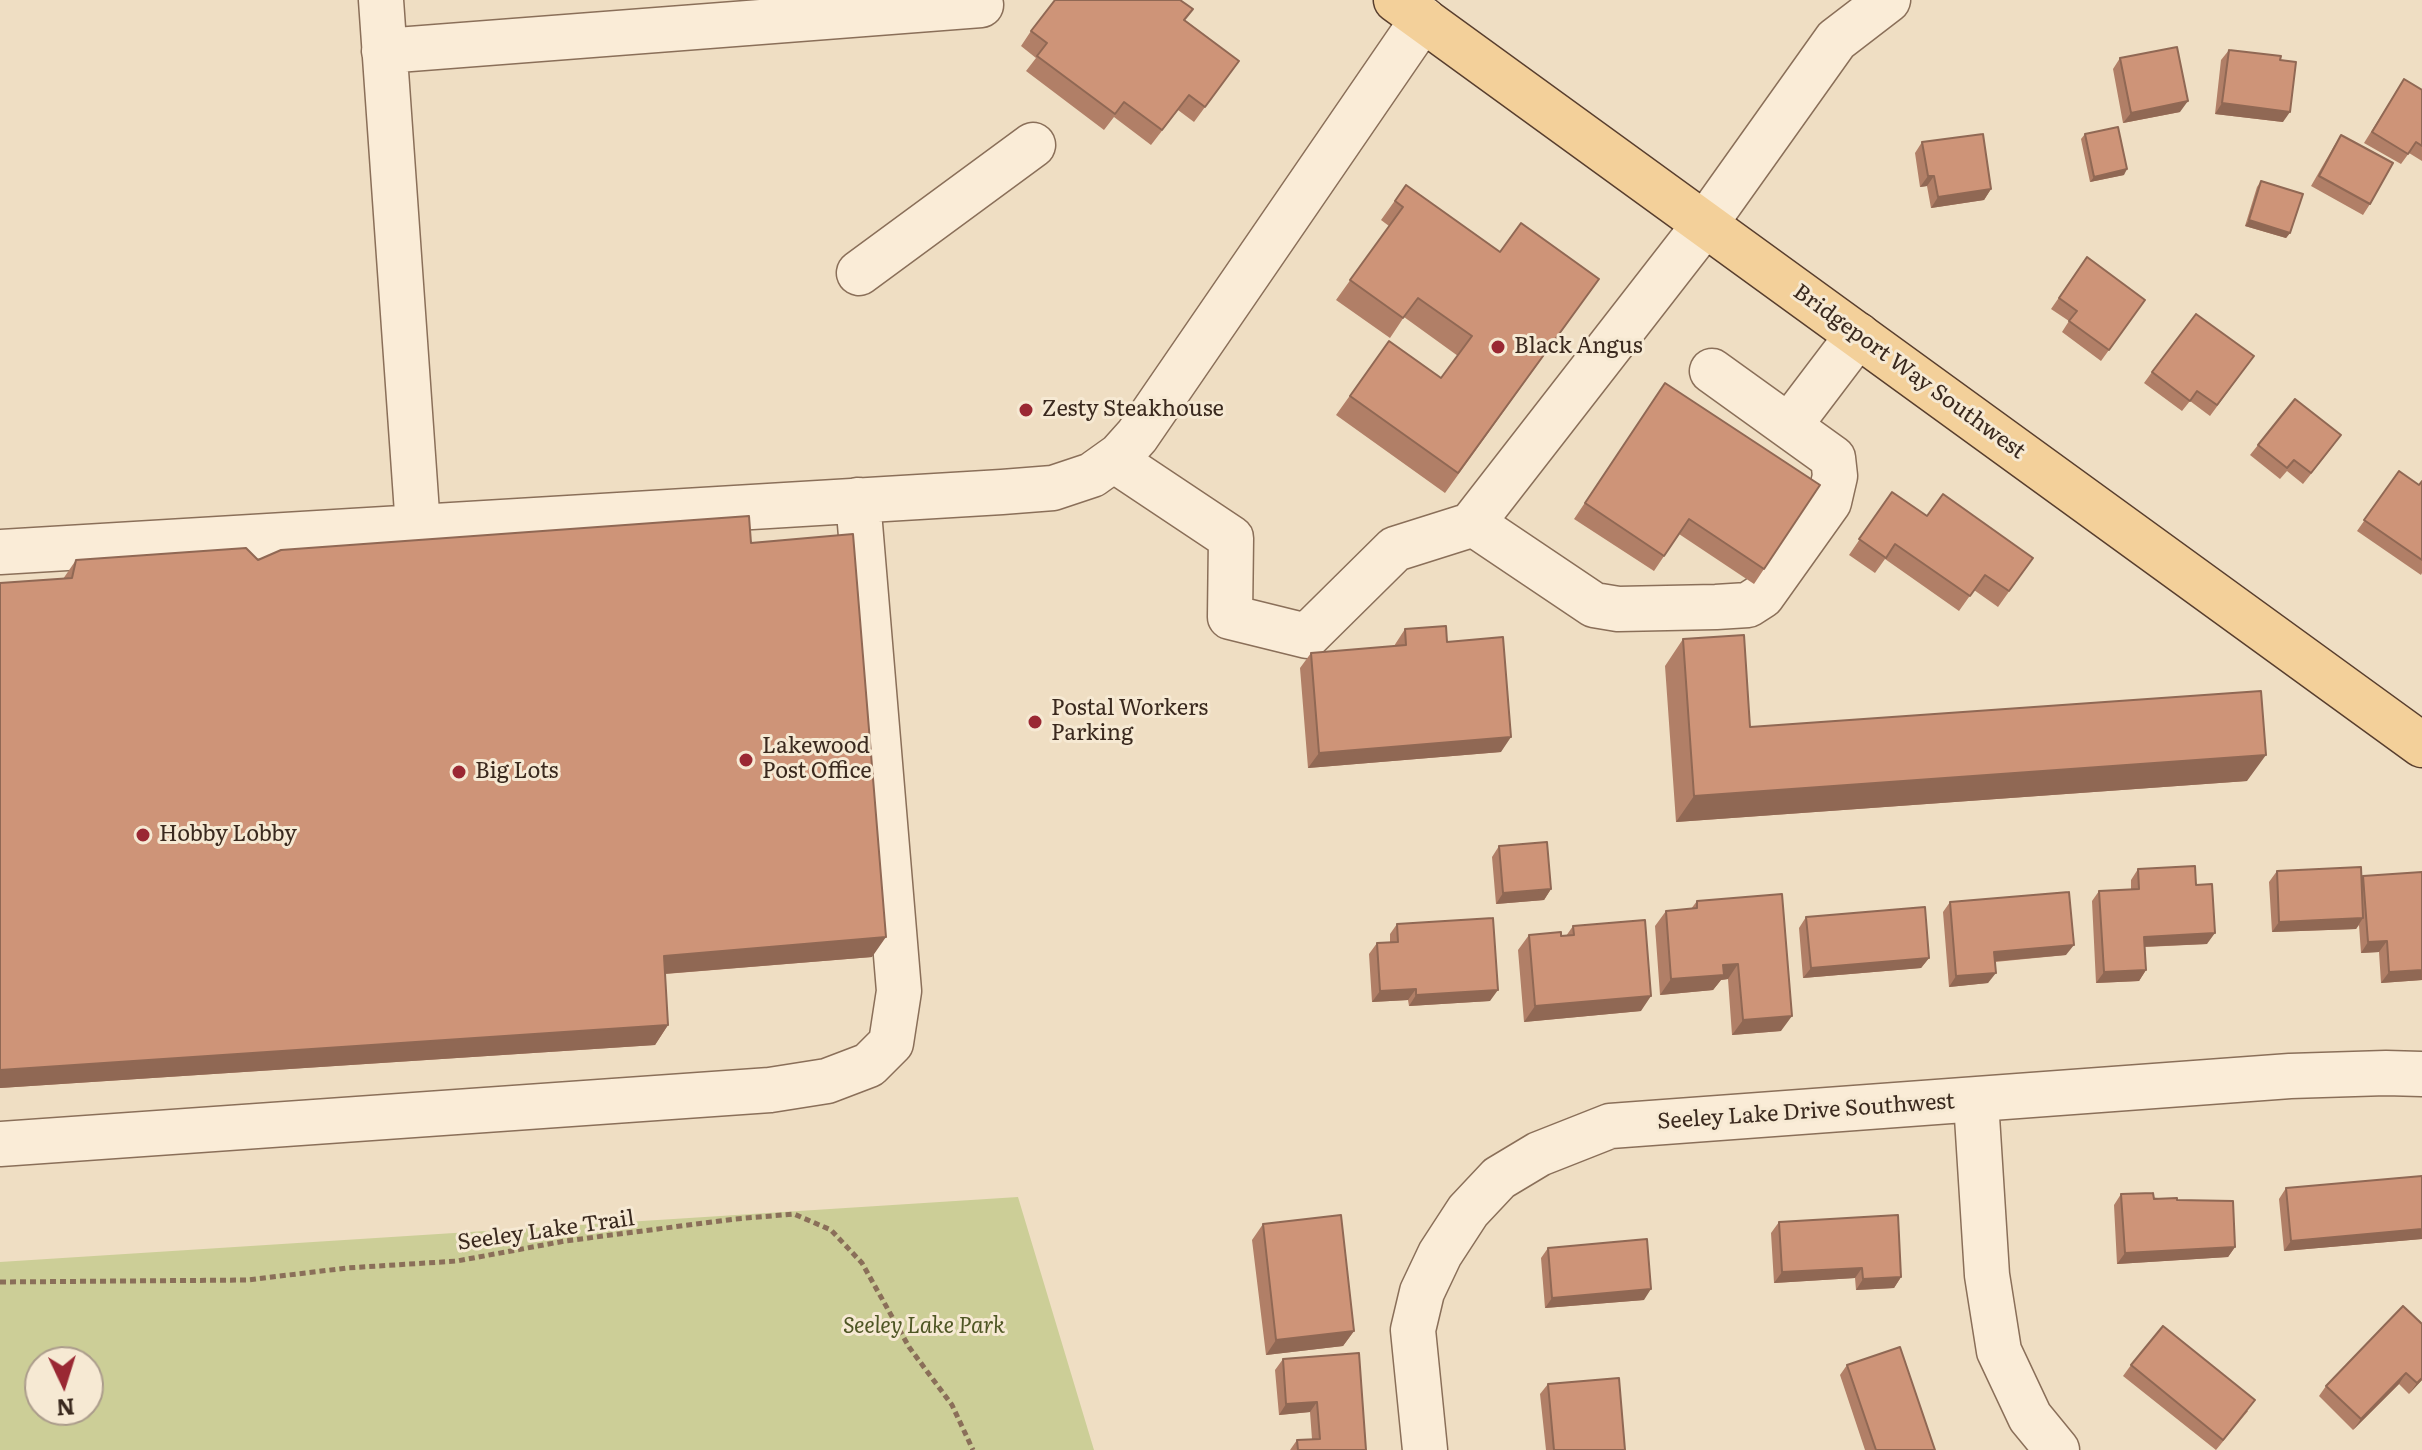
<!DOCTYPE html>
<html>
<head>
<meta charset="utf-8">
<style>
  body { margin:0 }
  #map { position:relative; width:2422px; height:1450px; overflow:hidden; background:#efdec3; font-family:Literata,serif }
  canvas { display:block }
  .north { position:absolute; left:24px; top:1346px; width:80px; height:80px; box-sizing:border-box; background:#f6e9d3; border:2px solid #ab9c8b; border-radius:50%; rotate:176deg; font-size:22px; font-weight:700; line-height:32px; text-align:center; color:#3a291e }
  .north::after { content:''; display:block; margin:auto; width:28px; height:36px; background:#9a2833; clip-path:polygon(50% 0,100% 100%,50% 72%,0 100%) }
</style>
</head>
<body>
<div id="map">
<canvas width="2422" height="1450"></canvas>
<div class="north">N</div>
</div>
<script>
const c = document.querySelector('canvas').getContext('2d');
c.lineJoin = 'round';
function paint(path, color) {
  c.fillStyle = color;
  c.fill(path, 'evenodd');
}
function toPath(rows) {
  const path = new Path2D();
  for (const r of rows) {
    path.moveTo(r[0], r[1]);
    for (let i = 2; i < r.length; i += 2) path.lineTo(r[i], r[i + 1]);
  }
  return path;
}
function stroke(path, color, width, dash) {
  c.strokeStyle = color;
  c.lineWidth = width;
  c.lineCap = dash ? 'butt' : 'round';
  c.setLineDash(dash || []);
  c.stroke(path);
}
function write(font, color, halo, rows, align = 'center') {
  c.font = font + ' Literata,serif';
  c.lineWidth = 6;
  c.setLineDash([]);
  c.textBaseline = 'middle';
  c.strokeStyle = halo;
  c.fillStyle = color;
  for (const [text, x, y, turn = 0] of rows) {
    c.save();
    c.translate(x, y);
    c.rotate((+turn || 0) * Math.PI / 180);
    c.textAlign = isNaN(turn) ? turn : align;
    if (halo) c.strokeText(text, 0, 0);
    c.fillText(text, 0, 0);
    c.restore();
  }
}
const green = toPath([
  [1018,1197,1094,1450,0,1450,0,1262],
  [40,1362,88,1362,88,1410,40,1410]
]);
const path = toPath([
  [0,1282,247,1280,347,1268,457,1261,565,1241,735,1219,794,1214,831,1230,862,1263,909,1347,952,1405,973,1450]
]);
const minor = toPath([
  [381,0,418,527],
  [384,51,981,5],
  [859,273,1033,145],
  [1789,426,1858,335],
  [1114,460,1231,538,1230,617,1307,636,1395,549,1471,525,1705,224,1836,40,1888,0],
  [1472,523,1594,605,1618,609,1716,607,1748,605,1762,596,1829,502,1835,476,1833,458,1712,371],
  [0,552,1002,492,1053,488,1092,475,1120,455,1137,436,1423,19],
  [1976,1101,1987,1275,1999,1351,2030,1417,2057,1450],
  [0,1144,770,1090,827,1081,869,1065,891,1043,899,991,858,500],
  [1425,1450,1413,1330,1422,1292,1440,1254,1468,1211,1499,1178,1539,1154,1610,1126,2290,1076,2386,1073,2422,1074]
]);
const major = toPath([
  [1396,0,2422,745]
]);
const wall = toPath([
  [1185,20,1239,61,1194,122,1178,110,1151,145,1114,117,1104,130,1026,71,1036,58,1021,46,1031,31],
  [2229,50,2280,60,2283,122,2215,114,2221,60],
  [2120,58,2180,112,2123,123,2113,69],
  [2404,79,2422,90,2422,161,2409,153,2401,164,2364,143],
  [2085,134,2124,175,2090,182,2081,139],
  [2341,135,2370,204,2363,215,2311,186,2334,146],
  [1922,142,1991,189,1984,200,1931,208,1927,186,1920,187,1915,153],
  [2261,181,2290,233,2286,238,2245,226,2257,187],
  [1406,185,1500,252,1599,279,1445,493,1336,415,1389,341,1441,378,1458,356,1404,317,1390,338,1336,300,1389,226,1381,220],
  [2087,257,2145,300,2101,361,2062,332,2069,321,2051,309],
  [2254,356,2210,416,2190,401,2182,411,2144,383,2152,372],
  [1665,383,1820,485,1754,584,1679,534,1654,571,1574,519],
  [2258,445,2334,445,2303,484,2287,471,2280,479,2250,455],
  [2399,471,2419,485,2422,481,2422,573,2421,575,2357,531],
  [1892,492,1927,516,2033,558,1998,607,1974,590,1959,611,1885,559,1875,573,1849,555],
  [751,543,872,957,665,974,668,1025,655,1045,0,1088,0,583,63,579,76,560,258,560],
  [1405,629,1447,642,1501,752,1308,768,1300,668,1311,653,1394,646],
  [1683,639,1750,727,2247,781,1676,822,1665,666],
  [1499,846,1551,889,1544,900,1496,904,1492,857],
  [2138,869,2196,885,2207,944,2145,947,2146,970,2139,981,2096,983,2092,901,2099,891,2131,889,2131,880],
  [2277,871,2361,879,2363,876,2422,872,2422,980,2381,983,2379,952,2361,953,2359,925,2356,929,2272,932,2269,882],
  [1782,894,1781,1031,1732,1035,1728,979,1721,980,1713,990,1660,995,1655,926,1666,911,1691,909,1697,901],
  [1950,902,2066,955,1995,962,1988,983,1949,987,1943,912],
  [1806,917,1929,958,1921,968,1803,978,1799,928],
  [1397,924,1490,1001,1409,1006,1408,1000,1372,1002,1369,954,1377,943,1390,942,1390,934],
  [1573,926,1641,1011,1524,1022,1518,950,1529,935,1566,936],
  [2422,1176,2422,1239,2284,1251,2279,1199,2286,1188],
  [2121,1194,2177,1200,2235,1247,2228,1257,2117,1264,2114,1205],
  [1779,1222,1901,1277,1894,1288,1856,1290,1855,1278,1774,1283,1771,1233],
  [1263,1224,1354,1331,1343,1346,1266,1355,1252,1240],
  [1548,1248,1644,1300,1545,1308,1541,1258],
  [2422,1324,2422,1380,2409,1394,2399,1384,2353,1430,2319,1396,2326,1386],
  [1283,1359,1366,1450,1290,1450,1297,1440,1312,1439,1310,1412,1279,1415,1275,1370],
  [1847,1365,1935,1450,1865,1450,1840,1375],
  [2131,1365,2248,1411,2216,1450,2123,1376],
  [1548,1384,1625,1450,1546,1450,1540,1394]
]);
const shadedWall = toPath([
  [2188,101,2180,112,2123,123,2131,113],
  [2222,103,2290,112,2283,122,2215,114],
  [2127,169,2124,175,2090,182,2094,177],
  [1928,176,1934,176,1927,186,1920,187],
  [1991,189,1984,200,1931,208,1938,197],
  [2249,220,2290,233,2286,238,2245,226],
  [1511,737,1501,752,1308,768,1319,753],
  [2266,755,2247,781,1676,822,1694,796],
  [1551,889,1544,900,1496,904,1503,893],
  [2363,918,2356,929,2272,932,2279,922],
  [2215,933,2207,944,2137,947,2144,937],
  [886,937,872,957,650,975,664,956],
  [2387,941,2379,952,2361,953,2368,942],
  [2074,945,2066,955,1987,962,1994,952],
  [1929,958,1921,968,1803,978,1811,968],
  [1738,964,1728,979,1721,980,1713,990,1660,995,1671,979,1723,965],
  [2146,970,2139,981,2096,983,2104,972],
  [2422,970,2422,980,2381,983,2389,972],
  [1996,973,1988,983,1949,987,1956,976],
  [1416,989,1408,1000,1372,1002,1380,991],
  [1498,990,1490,1001,1409,1006,1416,995],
  [1651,996,1641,1011,1524,1022,1535,1006],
  [1792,1016,1781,1031,1732,1035,1743,1020],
  [668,1025,655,1045,0,1088,0,1070],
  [2422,1229,2422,1239,2284,1251,2291,1241],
  [2235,1247,2228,1257,2117,1264,2125,1253],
  [1862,1268,1855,1278,1774,1283,1782,1272],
  [1901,1277,1894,1288,1856,1290,1863,1279],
  [1651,1289,1644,1300,1545,1308,1552,1298],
  [1354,1331,1343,1346,1266,1355,1276,1340],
  [2406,1373,2399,1384,2353,1430,2361,1419],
  [2422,1378,2422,1380,2409,1394,2417,1383],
  [1317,1402,1310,1412,1279,1415,1286,1404]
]);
const building = toPath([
  [1055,0,1180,0,1193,9,1184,20,1239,61,1205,107,1189,95,1162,130,1124,102,1115,114,1037,56,1047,43,1031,31,1055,0],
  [2177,47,2188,101,2131,113,2120,58,2177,47],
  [2229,50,2281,56,2280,60,2296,62,2290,112,2222,103,2229,50],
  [2404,79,2422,90,2422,146,2416,142,2408,154,2372,132,2404,79],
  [2118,127,2127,169,2094,177,2085,134,2118,127],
  [1983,134,1991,189,1938,197,1934,176,1928,176,1922,142,1983,134],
  [2341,135,2393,163,2370,204,2319,176,2341,135],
  [2261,181,2303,194,2290,233,2249,220,2261,181],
  [1406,185,1500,252,1521,223,1599,279,1458,473,1350,396,1389,341,1441,378,1472,336,1418,298,1403,318,1350,280,1403,207,1395,201,1406,185],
  [2087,257,2145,300,2109,350,2069,321,2077,311,2059,298,2087,257],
  [2196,314,2254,356,2217,405,2197,391,2190,401,2152,372,2196,314],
  [1665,383,1820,485,1764,569,1689,519,1664,556,1585,503,1665,383],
  [2295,399,2341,435,2311,473,2294,460,2287,468,2258,445,2295,399],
  [2399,471,2419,485,2422,481,2422,560,2364,520,2399,471],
  [1892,492,1927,516,1943,494,2033,558,2009,591,1985,575,1970,596,1895,544,1886,558,1859,539,1892,492],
  [749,516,751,543,853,534,886,937,664,956,668,1025,0,1070,0,583,72,578,76,560,246,548,258,560,281,550,749,516],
  [1446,626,1447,642,1503,637,1511,737,1319,753,1311,653,1406,645,1405,629,1446,626],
  [1744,635,1750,727,2261,691,2266,755,1694,796,1683,639,1744,635],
  [1547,842,1551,889,1503,893,1499,846,1547,842],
  [2195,866,2196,885,2212,884,2215,933,2144,937,2146,970,2104,972,2099,891,2139,889,2138,869,2195,866],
  [2361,867,2363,918,2279,922,2277,871,2361,867],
  [2422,872,2422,970,2389,972,2387,941,2368,942,2363,876,2422,872],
  [2069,892,2074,945,1994,952,1996,973,1956,976,1950,902,2069,892],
  [1782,894,1792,1016,1743,1020,1738,964,1723,965,1724,975,1671,979,1666,911,1697,908,1697,901,1782,894],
  [1925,907,1929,958,1811,968,1806,917,1925,907],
  [1493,918,1498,990,1416,995,1416,989,1380,991,1377,943,1398,942,1397,924,1493,918],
  [1645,920,1651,996,1535,1006,1529,935,1561,932,1561,936,1574,935,1573,926,1645,920],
  [2422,1176,2422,1229,2291,1241,2286,1188,2422,1176],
  [2153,1193,2154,1199,2177,1198,2177,1200,2233,1201,2235,1247,2125,1253,2121,1194,2153,1193],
  [1341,1215,1354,1331,1276,1340,1263,1224,1341,1215],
  [1898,1215,1901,1277,1863,1279,1862,1268,1782,1272,1779,1222,1898,1215],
  [1647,1239,1651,1289,1552,1298,1548,1248,1647,1239],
  [2403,1306,2422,1324,2422,1378,2417,1383,2406,1373,2361,1419,2326,1386,2403,1306],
  [2163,1326,2255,1400,2223,1440,2131,1365,2163,1326],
  [1900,1347,1935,1450,1876,1450,1847,1365,1900,1347],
  [1359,1353,1366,1450,1298,1450,1297,1440,1320,1439,1317,1402,1286,1404,1283,1359,1359,1353],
  [1619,1378,1625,1450,1554,1450,1548,1384,1619,1378]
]);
const markers = [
  [1498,347,8,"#9a2833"],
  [1026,410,8,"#9a2833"],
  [1035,722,8,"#9a2833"],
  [746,760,8,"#9a2833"],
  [459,772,8,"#9a2833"],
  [143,835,8,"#9a2833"]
];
const poiNames = [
  ["Black Angus",1514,347],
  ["Zesty Steakhouse",1042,410],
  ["Postal Workers",1051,709],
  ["Parking",1051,734],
  ["Lakewood",762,747],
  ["Post Office",762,772],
  ["Big Lots",475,772],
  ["Hobby Lobby",159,835]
];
const streetNames = [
  ["Bridgeport Way Southwest",1909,372,36],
  ["Seeley Lake Drive Southwest",1806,1112,-4],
  ["Seeley Lake Trail",546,1231,-8]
];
const parkNames = [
  ["Seeley Lake Park",924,1327]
];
paint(green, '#ccce97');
stroke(minor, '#8a6f59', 47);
stroke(major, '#583e2e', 47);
stroke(path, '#8a6f59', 5, [6, 4]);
stroke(minor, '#faecd7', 44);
stroke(major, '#f3d09a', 44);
paint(wall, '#b17f67');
paint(shadedWall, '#906854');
paint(building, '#ce9478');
stroke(building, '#906854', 2);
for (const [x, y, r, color] of markers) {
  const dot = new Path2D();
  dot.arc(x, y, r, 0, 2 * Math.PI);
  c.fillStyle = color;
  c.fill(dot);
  stroke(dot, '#f6e9d3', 3);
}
write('22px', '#3a291e', '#f6e9d3', poiNames, 'left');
write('22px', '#3a291e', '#f6e9d3', streetNames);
write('italic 22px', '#4e5624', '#f6e9d3', parkNames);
</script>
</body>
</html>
